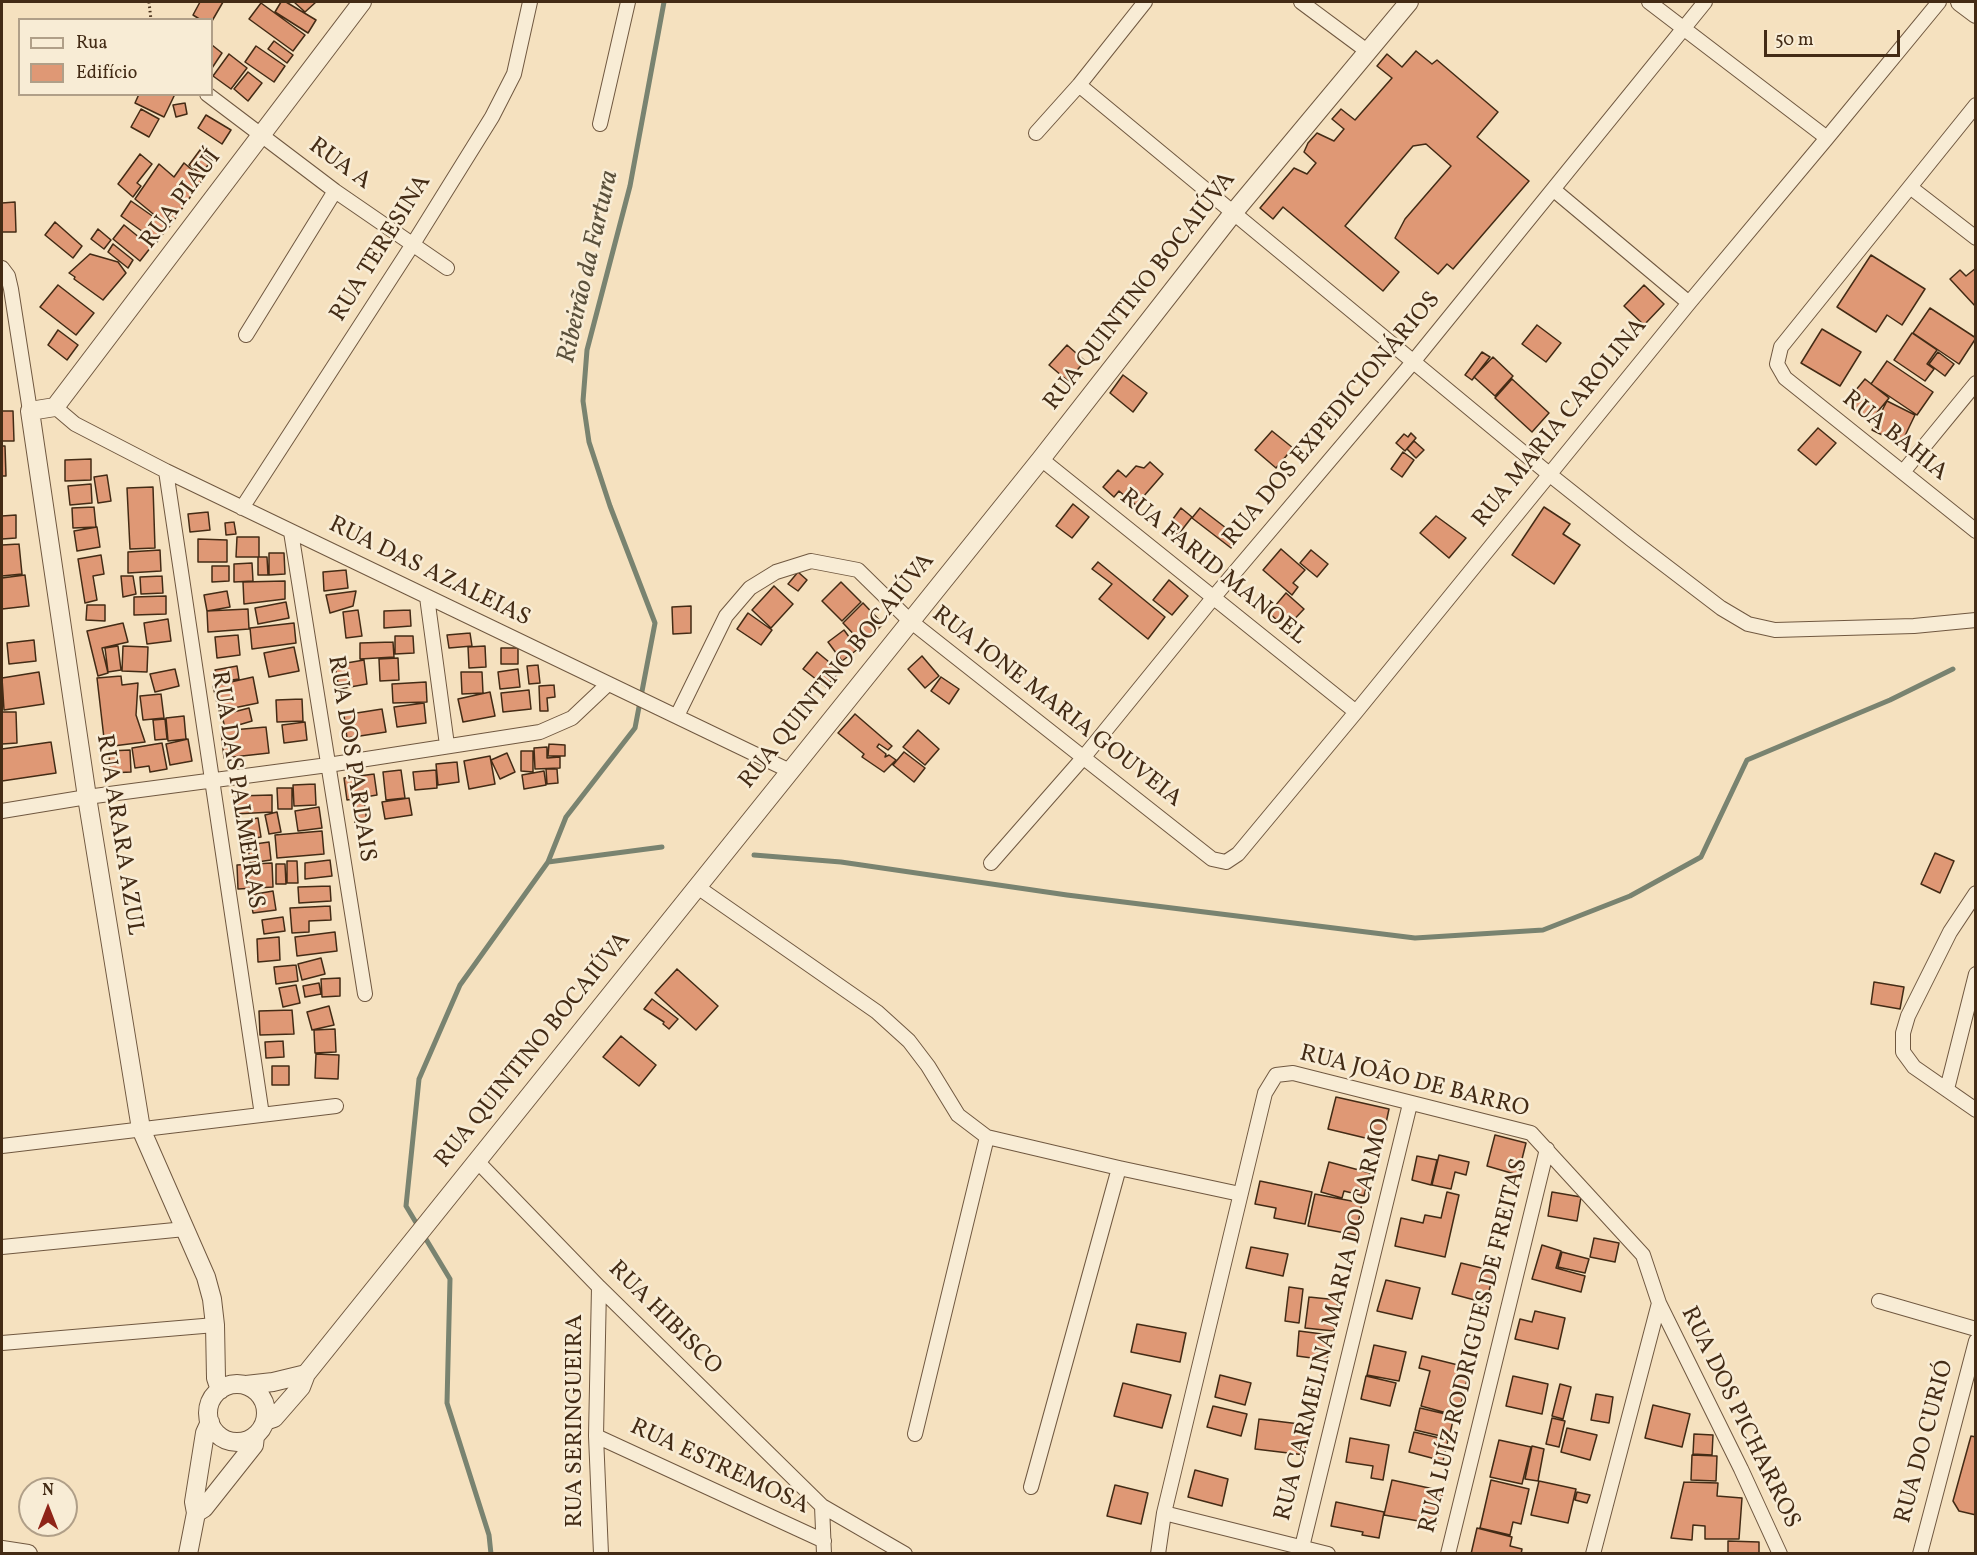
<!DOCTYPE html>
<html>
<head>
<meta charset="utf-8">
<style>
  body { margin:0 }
  #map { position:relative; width:1977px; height:1555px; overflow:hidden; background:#f5e1bf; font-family:Vollkorn,serif }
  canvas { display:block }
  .frame { position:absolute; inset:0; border:3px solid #432b15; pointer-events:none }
  .legend { position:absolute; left:18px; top:18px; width:195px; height:78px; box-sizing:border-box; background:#f8ecd5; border:2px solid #b09f88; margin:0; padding:8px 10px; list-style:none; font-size:18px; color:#432b15 }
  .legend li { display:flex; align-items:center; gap:12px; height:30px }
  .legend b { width:30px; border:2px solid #b09f88 }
  .north { position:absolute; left:18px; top:1477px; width:60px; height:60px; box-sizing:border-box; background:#f8ecd5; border:2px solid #b09f88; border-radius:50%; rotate:0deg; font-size:16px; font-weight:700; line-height:24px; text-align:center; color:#432b15 }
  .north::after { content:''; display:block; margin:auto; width:21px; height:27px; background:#8f2418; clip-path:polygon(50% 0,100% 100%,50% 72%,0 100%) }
  .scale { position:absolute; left:1764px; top:30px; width:136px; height:27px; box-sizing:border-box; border:3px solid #432b15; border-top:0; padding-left:8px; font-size:18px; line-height:21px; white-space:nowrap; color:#432b15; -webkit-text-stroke:4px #f8ecd5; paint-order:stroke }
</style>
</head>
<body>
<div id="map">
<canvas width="1977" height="1555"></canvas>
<div class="frame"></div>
<ul class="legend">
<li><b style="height:8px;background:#f8ecd5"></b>Rua</li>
<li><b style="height:16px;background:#df9875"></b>Edifício</li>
</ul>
<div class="north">N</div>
<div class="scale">50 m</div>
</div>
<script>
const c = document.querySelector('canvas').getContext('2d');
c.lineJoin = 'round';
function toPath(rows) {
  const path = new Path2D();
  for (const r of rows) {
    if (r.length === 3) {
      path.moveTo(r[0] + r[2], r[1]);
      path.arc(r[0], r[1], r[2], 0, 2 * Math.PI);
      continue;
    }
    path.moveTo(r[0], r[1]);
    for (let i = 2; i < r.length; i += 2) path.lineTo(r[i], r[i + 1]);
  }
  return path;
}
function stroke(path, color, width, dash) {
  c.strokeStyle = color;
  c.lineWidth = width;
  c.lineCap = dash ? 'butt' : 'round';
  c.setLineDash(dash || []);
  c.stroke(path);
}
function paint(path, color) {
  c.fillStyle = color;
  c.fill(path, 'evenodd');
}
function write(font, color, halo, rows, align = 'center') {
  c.font = font + ' Vollkorn,serif';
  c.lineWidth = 5;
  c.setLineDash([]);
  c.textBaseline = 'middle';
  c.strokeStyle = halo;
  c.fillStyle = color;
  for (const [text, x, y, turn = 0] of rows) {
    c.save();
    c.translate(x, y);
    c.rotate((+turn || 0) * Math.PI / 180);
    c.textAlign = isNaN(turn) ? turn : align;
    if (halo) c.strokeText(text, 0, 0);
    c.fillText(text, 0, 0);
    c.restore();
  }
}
const stream = toPath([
  [754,855,841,862,1067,895,1415,938,1543,930,1630,896,1701,857,1747,760,1890,700,1953,669],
  [548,862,662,847],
  [491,1554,489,1535,447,1403,450,1279,406,1206,419,1079,460,985,548,862,566,817,635,728,655,623,610,506,589,442,583,401,587,350,630,186,664,2]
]);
const building = toPath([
  [200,2,223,2,212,21,201,20,193,15,200,2],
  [281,2,286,2,316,20,308,33,275,12,281,2],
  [294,2,316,2,305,12,294,2],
  [261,3,305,35,293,51,249,19,261,3],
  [274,41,293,55,287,63,268,49,274,41],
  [212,45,222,53,212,68,212,45],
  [256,46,285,66,274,82,245,62,256,46],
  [1416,51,1432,64,1437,60,1498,112,1477,137,1529,181,1453,269,1447,264,1438,274,1395,238,1405,219,1451,166,1426,144,1413,146,1345,226,1399,272,1383,291,1283,207,1273,219,1260,208,1294,168,1307,174,1316,163,1304,152,1308,143,1317,133,1334,141,1344,129,1332,119,1341,109,1355,120,1392,78,1377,66,1387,54,1402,67,1416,51],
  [229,54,247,68,231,89,213,76,229,54],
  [248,72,262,83,248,101,234,89,248,72],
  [139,94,175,94,164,117,135,103,139,94],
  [185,103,187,114,176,117,173,105,185,103],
  [141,109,159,119,149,137,131,127,141,109],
  [206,115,231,130,222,144,198,128,206,115],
  [200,150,212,160,201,174,189,165,200,150],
  [140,154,152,164,137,183,141,186,133,197,118,184,140,154],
  [184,163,203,179,169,227,135,199,159,164,174,177,184,163],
  [131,201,168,227,157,242,121,216,131,201],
  [15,202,16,232,2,232,2,203,15,202],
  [55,222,82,246,73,258,45,235,55,222],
  [124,225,151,247,140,261,113,239,124,225],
  [98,229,111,240,104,249,91,239,98,229],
  [113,244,133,260,128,268,108,252,113,244],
  [90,254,118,262,126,273,103,300,74,279,75,277,69,273,90,254],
  [1871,255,1925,289,1902,325,1887,315,1876,332,1837,307,1871,255],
  [1976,268,1976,307,1950,279,1960,270,1966,276,1976,268],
  [58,285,94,313,76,335,40,307,58,285],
  [1644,285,1664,304,1644,325,1624,306,1644,285],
  [1930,308,1976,338,1959,364,1913,333,1930,308],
  [1537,325,1561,343,1546,362,1522,344,1537,325],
  [1822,329,1861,352,1840,386,1801,363,1822,329],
  [58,330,78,345,67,360,48,345,58,330],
  [1912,333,1937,350,1927,364,1934,369,1925,381,1894,360,1912,333],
  [1067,345,1085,361,1068,381,1049,365,1067,345],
  [1482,352,1490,357,1472,380,1465,375,1482,352],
  [1938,352,1954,364,1945,376,1929,364,1938,352],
  [1493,357,1513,376,1495,396,1474,377,1493,357],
  [1887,361,1933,392,1917,415,1871,384,1887,361],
  [1123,375,1147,393,1133,412,1110,393,1123,375],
  [1512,379,1549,413,1532,432,1495,398,1512,379],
  [1865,379,1889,398,1870,421,1846,402,1865,379],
  [1887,401,1915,415,1901,444,1872,430,1887,401],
  [2,411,13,411,14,441,2,441,2,411],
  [1818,428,1836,443,1816,465,1798,450,1818,428],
  [1272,431,1293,448,1276,468,1255,450,1272,431],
  [1411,433,1416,438,1405,451,1396,443,1404,434,1408,437,1411,433],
  [1414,441,1424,450,1416,458,1407,449,1414,441],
  [2,446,5,446,6,476,2,476,2,446],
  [1403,452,1414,460,1402,477,1391,469,1403,452],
  [91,459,91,480,65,481,65,460,91,459],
  [1150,462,1163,474,1136,505,1119,491,1114,497,1103,487,1118,470,1126,477,1136,466,1144,468,1150,462],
  [107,475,111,501,98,503,94,477,107,475],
  [91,484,92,503,70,505,68,486,91,484],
  [153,487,155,548,130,549,127,488,153,487],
  [1073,504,1089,517,1072,538,1056,526,1073,504],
  [94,507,96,527,73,528,72,508,94,507],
  [1544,507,1570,524,1563,534,1580,545,1554,584,1512,555,1544,507],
  [1181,508,1192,517,1178,535,1167,527,1181,508],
  [1200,508,1239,538,1231,548,1192,518,1200,508],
  [208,512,210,530,190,532,188,514,208,512],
  [16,515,16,538,2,539,2,516,16,515],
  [1436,516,1466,538,1449,558,1420,533,1436,516],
  [234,522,236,534,226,535,225,523,234,522],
  [97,527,100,547,77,551,74,531,97,527],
  [237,537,259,537,259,557,236,557,237,537],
  [198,539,227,540,227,562,198,562,198,539],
  [19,544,22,574,2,576,2,545,19,544],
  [1281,549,1305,570,1293,583,1298,587,1292,595,1263,570,1281,549],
  [160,550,161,571,128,573,128,552,160,550],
  [1311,550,1328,564,1317,577,1300,563,1311,550],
  [269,553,284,553,285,574,269,575,269,553],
  [101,555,104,574,93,576,97,600,85,603,78,559,101,555],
  [258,557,267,557,268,575,258,575,258,557],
  [1098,562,1165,617,1148,639,1099,599,1112,584,1092,569,1098,562],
  [252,563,253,581,234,582,234,564,252,563],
  [212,566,229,566,229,581,212,582,212,566],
  [346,570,348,588,324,591,323,572,346,570],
  [798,572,807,580,798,591,788,584,798,572],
  [25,575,29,606,2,609,2,578,25,575],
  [121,576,133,576,136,594,123,597,121,576],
  [162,576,163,593,141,594,140,577,162,576],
  [1169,580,1188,596,1172,615,1153,600,1169,580],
  [285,581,285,599,244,604,243,582,285,581],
  [841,582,861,602,842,621,822,601,841,582],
  [774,586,793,604,771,628,752,610,774,586],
  [227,591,230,607,207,611,204,595,227,591],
  [356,591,353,606,330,613,326,595,356,591],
  [1286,593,1304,609,1286,628,1269,613,1286,593],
  [166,596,166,614,134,615,134,597,166,596],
  [286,602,289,618,258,624,255,608,286,602],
  [863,603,883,624,863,644,843,623,863,603],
  [87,605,105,605,105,621,86,620,87,605],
  [691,606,691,633,673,634,672,607,691,606],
  [248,609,249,629,208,632,207,611,248,609],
  [358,610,362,636,346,638,343,612,358,610],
  [410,610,411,626,384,628,384,611,410,610],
  [748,613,772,630,761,645,737,629,748,613],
  [168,619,171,641,147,644,144,623,168,619],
  [123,623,128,642,102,648,108,673,98,676,87,631,123,623],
  [294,623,296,643,252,649,250,628,294,623],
  [844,630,858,649,842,661,828,642,844,630],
  [470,633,472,646,449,648,447,635,470,633],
  [238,635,240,655,217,658,215,637,238,635],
  [395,636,413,636,414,653,395,654,395,636],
  [34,640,36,661,9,664,7,643,34,640],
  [393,642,394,657,360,659,360,643,393,642],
  [118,646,121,670,108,672,105,648,118,646],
  [123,646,148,647,147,672,122,671,123,646],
  [485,646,486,667,469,668,468,647,485,646],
  [294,647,299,671,269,677,264,653,294,647],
  [501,648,518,648,518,664,501,664,501,648],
  [817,652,840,671,826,687,803,669,817,652],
  [922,656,939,676,925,688,908,669,922,656],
  [398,658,399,680,380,681,379,659,398,658],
  [364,660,367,684,339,689,335,665,364,660],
  [538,665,540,683,529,684,527,666,538,665],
  [237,666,239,679,217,682,215,670,237,666],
  [175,669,179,686,155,692,150,674,175,669],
  [518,669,520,687,500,689,498,672,518,669],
  [39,672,44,704,4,710,2,678,39,672],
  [461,672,482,672,483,693,462,694,461,672],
  [121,676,122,685,138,683,136,715,145,742,105,747,97,678,121,676],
  [253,677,258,703,219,711,213,686,253,677],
  [941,677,959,689,949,704,931,691,941,677],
  [426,682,427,702,393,703,392,684,426,682],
  [554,685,555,697,547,698,548,711,540,711,539,686,554,685],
  [529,690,531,709,503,712,501,693,529,690],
  [490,692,495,716,463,722,458,699,490,692],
  [161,694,164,718,143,720,140,696,161,694],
  [302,699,303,721,277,722,276,700,302,699],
  [424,703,426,723,397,727,394,707,424,703],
  [249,708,252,721,225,729,222,715,249,708],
  [382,709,386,732,347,738,344,715,382,709],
  [2,712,16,712,17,743,2,744,2,712],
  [855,714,892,746,888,750,879,744,877,747,886,754,885,757,889,755,896,760,884,772,862,757,864,754,838,733,855,714],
  [184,716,186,739,168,741,166,718,184,716],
  [165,719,167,739,155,740,153,720,165,719],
  [305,722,307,740,284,743,282,725,305,722],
  [266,727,269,753,224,758,221,731,266,727],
  [918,730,939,749,925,765,903,747,918,730],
  [188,739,192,761,170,765,166,744,188,739],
  [51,742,56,773,2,781,2,749,51,742],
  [162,743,167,769,150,772,149,766,135,768,132,748,162,743],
  [549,744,565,745,565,756,548,756,549,744],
  [547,747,547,758,560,757,560,768,535,769,534,748,547,747],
  [130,750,131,772,110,773,109,751,130,750],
  [521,751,533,751,533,772,521,771,521,751],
  [904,752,925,768,914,782,893,765,904,752],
  [507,753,515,772,500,779,491,760,507,753],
  [490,756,495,784,469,789,464,761,490,756],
  [457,762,459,782,438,785,436,764,457,762],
  [546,769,557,769,558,783,547,784,546,769],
  [401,770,405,798,386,800,383,772,401,770],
  [436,770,437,788,415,790,413,772,436,770],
  [544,771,546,785,524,789,522,775,544,771],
  [374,774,377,795,347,800,344,778,374,774],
  [315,784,316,805,294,806,293,785,315,784],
  [277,788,292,788,292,809,278,809,277,788],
  [272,795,272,812,236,814,236,796,272,795],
  [409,798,412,815,385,819,382,802,409,798],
  [364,801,367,822,355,823,353,803,364,801],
  [319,807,322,828,298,831,295,811,319,807],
  [277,812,281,832,269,834,265,815,277,812],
  [258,818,261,837,242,840,239,821,258,818],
  [322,831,324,854,277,858,275,835,322,831],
  [269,842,271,860,250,863,248,845,269,842],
  [1935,853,1954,861,1940,893,1921,884,1935,853],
  [330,860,332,876,305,879,305,863,330,860],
  [287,861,297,861,298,883,287,883,287,861],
  [272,863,273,887,238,889,237,865,272,863],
  [276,864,285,864,286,884,276,884,276,864],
  [330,886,331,901,299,903,298,887,330,886],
  [273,891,276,910,253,913,250,895,273,891],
  [330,906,331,920,309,921,309,932,292,933,290,908,330,906],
  [283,917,285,931,264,934,262,920,283,917],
  [335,932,337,951,297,956,295,937,335,932],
  [279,937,280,960,258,962,257,939,279,937],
  [321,958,325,974,302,980,298,964,321,958],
  [296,965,298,981,276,984,274,967,296,965],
  [677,969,718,1006,696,1030,655,993,677,969],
  [340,978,340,996,322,997,321,979,340,978],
  [1874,982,1904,987,1900,1009,1871,1004,1874,982],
  [319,983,321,994,305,997,303,986,319,983],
  [296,985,300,1003,283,1007,279,988,296,985],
  [652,999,678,1019,669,1029,663,1024,664,1022,644,1009,652,999],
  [329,1006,334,1025,312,1030,307,1012,329,1006],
  [292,1010,294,1034,260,1035,259,1011,292,1010],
  [335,1029,336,1052,315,1053,314,1030,335,1029],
  [621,1036,656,1065,639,1086,603,1057,621,1036],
  [283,1041,284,1057,266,1058,265,1042,283,1041],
  [316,1054,339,1055,338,1079,315,1078,316,1054],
  [272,1066,289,1066,289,1085,272,1085,272,1066],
  [1336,1097,1389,1109,1382,1142,1328,1129,1336,1097],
  [1495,1135,1526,1143,1518,1175,1487,1166,1495,1135],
  [1439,1155,1469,1162,1466,1175,1455,1172,1451,1189,1432,1185,1439,1155],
  [1417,1156,1437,1160,1431,1185,1412,1180,1417,1156],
  [1329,1162,1370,1173,1364,1196,1344,1191,1342,1198,1321,1192,1329,1162],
  [1260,1181,1312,1192,1305,1224,1274,1218,1276,1208,1255,1204,1260,1181],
  [1447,1192,1459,1195,1445,1257,1395,1246,1401,1218,1423,1223,1425,1215,1441,1218,1447,1192],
  [1552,1192,1581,1197,1577,1221,1548,1216,1552,1192],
  [1315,1194,1362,1203,1356,1235,1308,1226,1315,1194],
  [1594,1238,1619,1243,1615,1262,1590,1257,1594,1238],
  [1542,1245,1561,1251,1556,1268,1585,1276,1581,1292,1532,1279,1542,1245],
  [1251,1247,1288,1254,1283,1276,1246,1268,1251,1247],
  [1562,1252,1589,1259,1585,1273,1558,1267,1562,1252],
  [1461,1263,1494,1271,1486,1303,1452,1294,1461,1263],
  [1386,1280,1420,1288,1412,1319,1377,1311,1386,1280],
  [1289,1287,1303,1289,1299,1323,1285,1321,1289,1287],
  [1309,1297,1338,1300,1334,1331,1305,1328,1309,1297],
  [1535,1311,1565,1318,1558,1349,1515,1339,1520,1319,1532,1322,1535,1311],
  [1137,1324,1186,1333,1180,1362,1131,1352,1137,1324],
  [1299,1331,1330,1335,1327,1360,1297,1356,1299,1331],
  [1374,1345,1406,1352,1399,1381,1367,1375,1374,1345],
  [1422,1356,1470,1368,1458,1416,1421,1406,1430,1371,1419,1368,1422,1356],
  [1220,1375,1251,1383,1245,1405,1215,1397,1220,1375],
  [1366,1376,1396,1383,1390,1406,1361,1399,1366,1376],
  [1513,1376,1548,1384,1542,1414,1506,1406,1513,1376],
  [1123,1383,1171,1395,1162,1428,1114,1416,1123,1383],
  [1560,1384,1571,1387,1563,1419,1552,1416,1560,1384],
  [1596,1394,1613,1397,1609,1423,1591,1420,1596,1394],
  [1653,1405,1690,1414,1682,1447,1645,1438,1653,1405],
  [1213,1406,1247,1414,1241,1436,1207,1427,1213,1406],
  [1420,1408,1454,1416,1449,1438,1415,1430,1420,1408],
  [1552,1418,1565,1421,1559,1447,1546,1444,1552,1418],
  [1259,1419,1308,1425,1305,1455,1255,1449,1259,1419],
  [1567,1428,1597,1435,1590,1460,1561,1452,1567,1428],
  [1414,1432,1448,1440,1443,1461,1409,1452,1414,1432],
  [1694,1434,1713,1435,1712,1455,1693,1454,1694,1434],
  [1971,1436,1976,1437,1976,1515,1959,1511,1953,1501,1971,1436],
  [1350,1438,1389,1445,1383,1480,1371,1478,1373,1466,1346,1462,1350,1438],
  [1499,1440,1531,1447,1522,1484,1490,1477,1499,1440],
  [1532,1446,1544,1449,1538,1481,1525,1479,1532,1446],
  [1692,1455,1717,1456,1716,1481,1691,1480,1692,1455],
  [1195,1470,1228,1479,1222,1506,1188,1497,1195,1470],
  [1392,1480,1443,1491,1436,1524,1384,1515,1392,1480],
  [1491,1480,1529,1489,1521,1524,1513,1522,1510,1535,1480,1528,1491,1480],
  [1539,1481,1576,1489,1568,1523,1531,1515,1539,1481],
  [1684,1482,1718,1483,1717,1496,1742,1498,1739,1539,1705,1539,1705,1526,1693,1525,1692,1540,1671,1538,1684,1482],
  [1115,1485,1148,1493,1141,1524,1107,1516,1115,1485],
  [1577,1492,1590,1495,1587,1503,1575,1500,1577,1492],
  [1336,1502,1384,1512,1379,1538,1362,1535,1363,1532,1331,1526,1336,1502],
  [1477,1528,1512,1537,1510,1546,1522,1549,1521,1554,1471,1554,1477,1528],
  [1728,1541,1759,1542,1759,1554,1728,1554,1728,1541]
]);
const path = toPath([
  [149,2,151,20]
]);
const minor = toPath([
  [1301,2,1367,51],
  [1649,2,1827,138],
  [1079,85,1549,474,1632,540,1721,608,1748,624,1775,630,1914,626,1976,620],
  [207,94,335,191,447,268],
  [1976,105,1781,347,1777,364,1785,378,1976,531],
  [600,124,628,2],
  [1036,133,1079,85,1145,2],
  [1910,187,1976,238],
  [1554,190,1689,303],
  [2,268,8,276,11,289,30,411],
  [246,335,335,191],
  [55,407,75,424,166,471,790,771],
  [1041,459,1356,712],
  [166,471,262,1115],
  [1903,472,1976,383],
  [242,508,413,244,492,117,514,74,530,2],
  [291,532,365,994],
  [427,597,447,745],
  [677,716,726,616,750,588,776,572,811,561,858,570,909,620,1212,859,1226,862,1238,854,1356,712,1689,303,1827,138,1939,2],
  [2,811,87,797,328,765,540,732,572,718,608,684],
  [991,863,1083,758,1213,598,1413,362,1705,2],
  [696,886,877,1012,909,1041,928,1066,958,1115,987,1137,1119,1168,1240,1194],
  [1976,893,1950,932,1908,1016,1903,1033,1903,1052,1914,1067,1976,1110],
  [1947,1089,1976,974],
  [2,1146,336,1106],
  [477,1161,599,1287,822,1506,905,1554],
  [2,1247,185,1229],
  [599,1287,596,1436,601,1554],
  [1879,1301,1976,1329],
  [1659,1303,1741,1469,1780,1554],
  [2,1343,215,1325],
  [915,1434,987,1137],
  [596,1436,824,1541],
  [1031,1487,1119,1168],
  [822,1506,824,1554],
  [1164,1513,1328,1554],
  [1302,1547,1410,1104],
  [1158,1554,1164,1513,1265,1093,1276,1075,1293,1073,1531,1133,1643,1255,1659,1303,1593,1554],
  [1448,1554,1547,1149],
  [1920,1554,1976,1341]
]);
const tertiary = toPath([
  [1960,2,1976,14],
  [237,1413,29],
  [246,1385,273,1382,306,1374],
  [220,1390,216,1378,215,1325,212,1299,206,1277,141,1129,87,797,30,411,55,407,362,2],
  [265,1421,274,1418,301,1387,306,1374,1041,459,1234,212,1409,2],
  [196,1513,204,1508,254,1445,255,1436],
  [2,1550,28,1554],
  [188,1554,196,1513,194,1502,205,1433,210,1422]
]);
const streetNames = [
  ["RUA A",339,165,36],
  ["RUA PIAUÍ",182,200,-53],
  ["RUA TERESINA",382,249,-58],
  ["RUA QUINTINO BOCAIÚVA",1141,292,-52],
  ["RUA DOS EXPEDICIONÁRIOS",1333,420,-50],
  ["RUA MARIA CAROLINA",1561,424,-51],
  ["RUA BAHIA",1894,437,39],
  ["RUA FARID MANOEL",1212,568,39],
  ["RUA DAS AZALEIAS",429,573,26],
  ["RUA QUINTINO BOCAIÚVA",838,672,-51],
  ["RUA IONE MARIA GOUVEIA",1056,708,38],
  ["RUA DOS PARDAIS",350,759,81],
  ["RUA DAS PALMEIRAS",236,790,81],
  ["RUA ARARA AZUL",118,835,81],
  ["RUA QUINTINO BOCAIÚVA",534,1051,-51],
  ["RUA JOÃO DE BARRO",1414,1083,14],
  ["RUA HIBISCO",664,1319,45],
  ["RUA CARMELINA MARIA DO CARMO",1334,1320,-76],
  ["RUA LUÍZ RODRIGUES DE FREITAS",1475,1346,-76],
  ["RUA DOS PICHARROS",1739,1418,64],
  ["RUA SERINGUEIRA",577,1421,-90],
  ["RUA DO CURIÓ",1926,1442,-75],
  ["RUA ESTREMOSA",719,1468,25]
];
const waterNames = [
  ["Ribeirão da Fartura",590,267,-77]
];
stroke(stream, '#798370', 5);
paint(building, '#df9875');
stroke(building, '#432b15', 1.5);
stroke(minor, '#705840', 16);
stroke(tertiary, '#705840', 20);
stroke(path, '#432b15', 3, [1.5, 3]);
stroke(minor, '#f8ecd5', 14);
stroke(tertiary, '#f8ecd5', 18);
write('24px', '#432b15', '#f8ecd5', streetNames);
write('italic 26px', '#5a503b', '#f8ecd5', waterNames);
</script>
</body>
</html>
